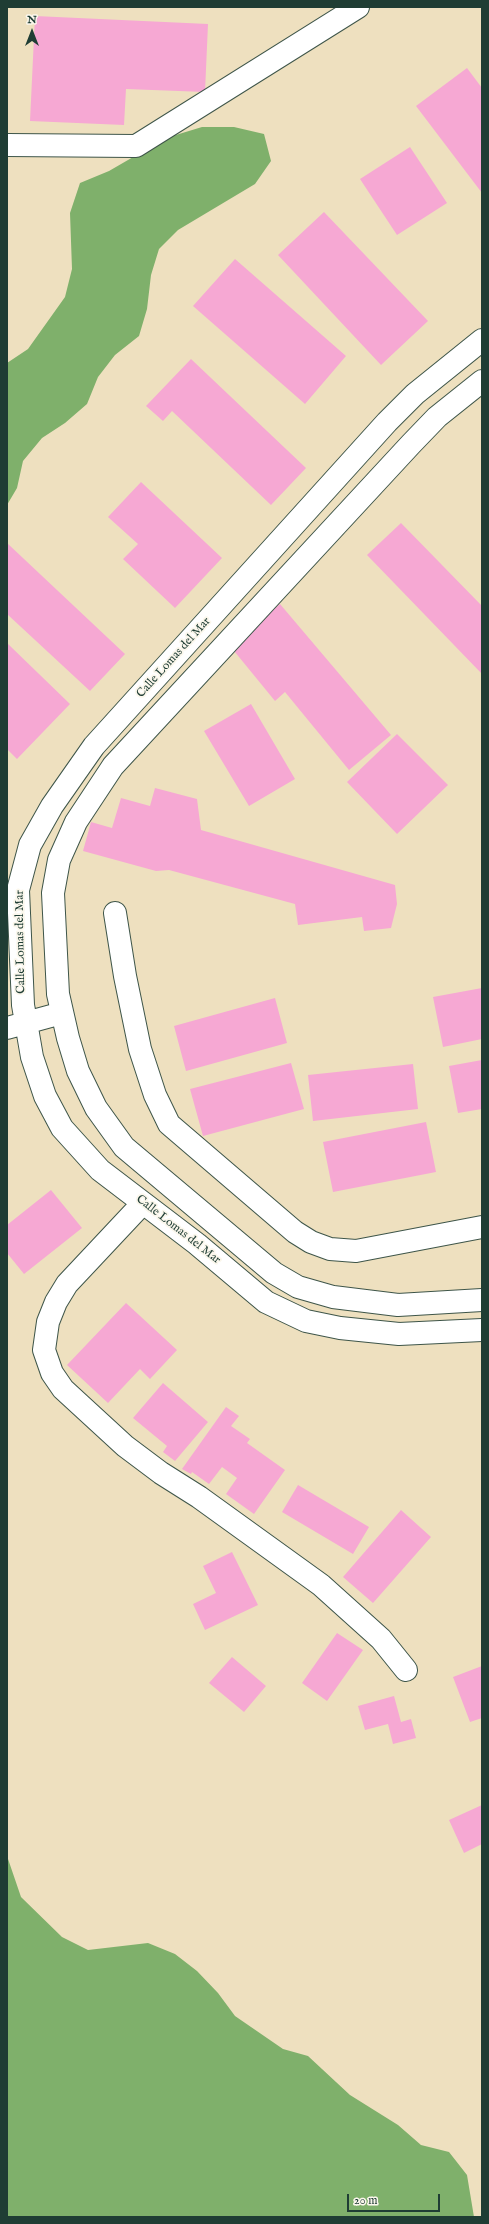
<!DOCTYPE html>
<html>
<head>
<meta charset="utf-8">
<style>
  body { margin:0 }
  #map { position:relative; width:489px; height:2224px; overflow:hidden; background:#eee0bf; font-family:"IM FELL English",serif }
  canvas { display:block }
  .frame { position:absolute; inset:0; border:8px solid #1f3d34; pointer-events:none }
  .north { position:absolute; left:12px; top:12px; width:40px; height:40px; -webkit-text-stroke:3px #fbf7ec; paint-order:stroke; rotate:0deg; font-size:11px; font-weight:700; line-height:16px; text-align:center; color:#1f3d34 }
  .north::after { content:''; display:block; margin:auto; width:14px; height:18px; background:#1f3d34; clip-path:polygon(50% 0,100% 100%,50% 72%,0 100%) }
  .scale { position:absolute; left:347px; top:2194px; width:93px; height:18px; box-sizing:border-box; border:2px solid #1f3d34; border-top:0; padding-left:5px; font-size:12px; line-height:14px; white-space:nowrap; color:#1f3d34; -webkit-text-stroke:3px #fbf7ec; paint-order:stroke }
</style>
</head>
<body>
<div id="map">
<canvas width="489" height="2224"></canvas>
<div class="frame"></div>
<div class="north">N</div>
<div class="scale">20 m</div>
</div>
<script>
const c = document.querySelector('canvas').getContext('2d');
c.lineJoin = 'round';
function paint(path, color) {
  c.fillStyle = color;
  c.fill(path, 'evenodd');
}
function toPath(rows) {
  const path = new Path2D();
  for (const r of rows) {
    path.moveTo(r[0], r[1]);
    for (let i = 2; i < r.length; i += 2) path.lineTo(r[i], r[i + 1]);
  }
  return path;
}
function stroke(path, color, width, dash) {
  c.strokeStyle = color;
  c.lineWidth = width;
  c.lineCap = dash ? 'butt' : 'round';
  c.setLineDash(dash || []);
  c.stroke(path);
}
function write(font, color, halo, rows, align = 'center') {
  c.font = font + ' "IM FELL English",serif';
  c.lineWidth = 3.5;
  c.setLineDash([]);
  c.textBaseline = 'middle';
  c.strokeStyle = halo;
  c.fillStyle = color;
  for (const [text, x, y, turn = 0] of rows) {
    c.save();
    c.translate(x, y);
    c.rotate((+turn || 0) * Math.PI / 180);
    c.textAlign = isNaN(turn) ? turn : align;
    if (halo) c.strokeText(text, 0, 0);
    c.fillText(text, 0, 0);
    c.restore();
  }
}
const forest = toPath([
  [202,127,234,127,264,134,271,161,255,184,178,230,159,249,151,275,147,309,139,336,115,355,98,377,87,404,65,423,42,438,23,461,17,488,7,505,7,363,28,349,65,297,72,269,70,213,80,183,109,171,166,138],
  [7,1856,21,1897,62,1937,88,1950,148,1943,175,1954,197,1971,218,1993,235,2016,283,2049,308,2056,350,2095,398,2125,421,2145,449,2152,467,2175,474,2217,7,2217]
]);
const building = toPath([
  [35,16,208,24,205,92,126,89,124,125,30,121],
  [467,68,482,88,482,193,416,106],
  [410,147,447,203,397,235,360,179],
  [324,212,428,321,381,365,278,255],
  [235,259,346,356,305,404,193,306],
  [191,359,306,468,271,505,172,411,163,421,146,406],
  [141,482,222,558,175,608,123,559,138,544,108,517],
  [401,523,482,606,482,674,367,555],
  [7,543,125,654,90,691,7,614],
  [280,604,391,735,349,770,285,692,275,701,230,646],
  [7,643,70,704,17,759,7,749],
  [251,704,295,779,249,806,204,731],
  [397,734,448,785,397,834,347,782],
  [155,788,197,799,201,830,395,885,397,904,391,928,364,931,362,917,298,925,295,904,169,870,156,871,83,851,91,822,112,828,121,798,150,806],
  [482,988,482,1039,443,1047,433,997],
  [275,998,287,1043,186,1071,174,1026],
  [482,1060,482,1109,458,1113,449,1066],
  [291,1063,304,1109,203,1136,190,1089],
  [413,1064,418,1109,313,1121,308,1075],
  [426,1122,436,1172,333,1192,323,1142],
  [51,1190,82,1228,24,1274,7,1253,7,1225],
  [126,1303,177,1350,150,1379,140,1369,108,1403,67,1365],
  [163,1383,208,1422,175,1461,163,1452,167,1446,133,1418],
  [226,1407,239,1416,231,1426,250,1439,247,1443,285,1470,254,1514,226,1494,237,1478,222,1467,209,1484,192,1472,191,1474,182,1469],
  [298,1485,369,1527,353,1554,282,1512],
  [401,1510,431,1537,373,1603,343,1577],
  [232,1552,258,1605,205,1630,193,1604,216,1593,203,1566],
  [337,1633,363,1650,327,1701,302,1683],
  [232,1657,266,1686,244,1712,209,1683],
  [482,1666,482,1718,470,1722,453,1677],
  [394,1696,401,1722,411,1719,416,1738,393,1744,388,1724,365,1730,358,1706],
  [482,1805,482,1844,464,1853,449,1820]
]);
const minor = toPath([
  [7,145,136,146,358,7],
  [482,340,415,394,387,422,94,746,52,806,30,845,18,890,23,1005,32,1057,45,1096,62,1128,100,1170,197,1244,266,1302,306,1321,340,1328,399,1334,482,1330],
  [482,381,437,417,411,444,113,766,76,822,59,860,53,893,58,994,68,1038,78,1071,96,1108,124,1147,274,1273,298,1287,333,1297,398,1305,482,1300],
  [115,913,125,976,140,1049,155,1095,169,1124,295,1232,311,1242,330,1249,356,1251,482,1227],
  [7,1028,62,1013],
  [143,1203,67,1284,56,1302,48,1322,44,1350,52,1373,63,1389,125,1446,161,1473,199,1497,321,1585,381,1639,406,1670]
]);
const streetNames = [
  ["Calle Lomas del Mar",174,658,-48],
  ["Calle Lomas del Mar",21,942,-91],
  ["Calle Lomas del Mar",178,1230,38]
];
paint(forest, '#7fb06b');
paint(building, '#f6a8d3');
stroke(minor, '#3e5549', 24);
stroke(minor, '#fff', 22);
write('12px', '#1f3d34', '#fbf7ec', streetNames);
</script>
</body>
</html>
